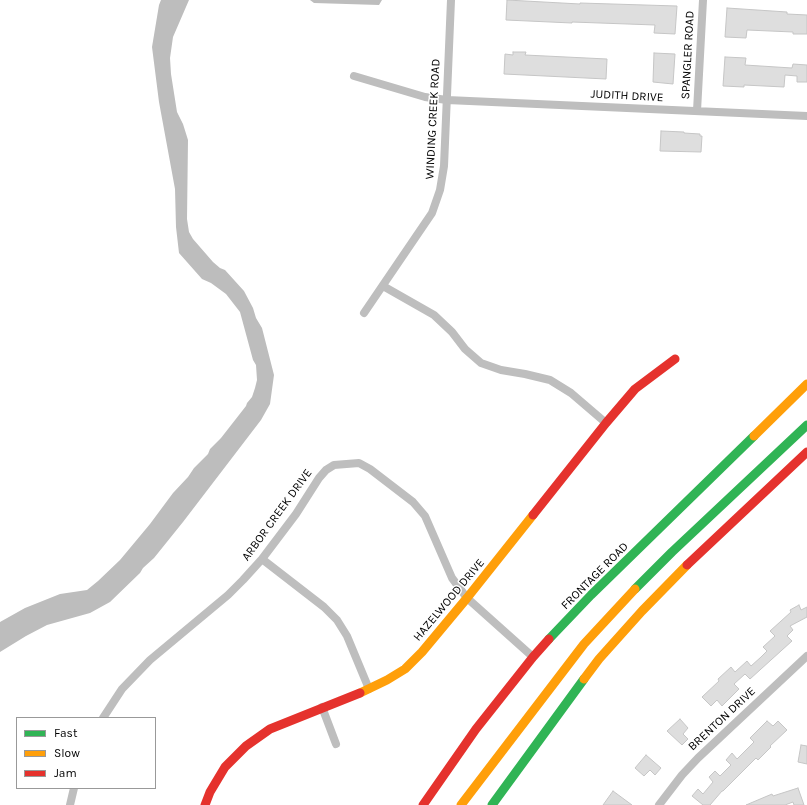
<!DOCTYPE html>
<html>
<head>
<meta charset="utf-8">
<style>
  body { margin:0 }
  #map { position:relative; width:807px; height:805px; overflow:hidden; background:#fff; font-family:Karla,sans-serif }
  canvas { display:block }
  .legend { position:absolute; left:16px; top:717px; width:140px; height:72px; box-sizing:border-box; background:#fff; border:1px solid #999; margin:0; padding:5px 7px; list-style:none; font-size:12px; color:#000 }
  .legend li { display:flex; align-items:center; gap:8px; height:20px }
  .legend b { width:20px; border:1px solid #999 }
</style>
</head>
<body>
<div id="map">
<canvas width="807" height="805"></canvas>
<ul class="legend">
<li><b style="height:5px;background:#30b455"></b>Fast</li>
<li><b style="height:5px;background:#ff9f0a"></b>Slow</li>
<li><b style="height:5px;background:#e5322d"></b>Jam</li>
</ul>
</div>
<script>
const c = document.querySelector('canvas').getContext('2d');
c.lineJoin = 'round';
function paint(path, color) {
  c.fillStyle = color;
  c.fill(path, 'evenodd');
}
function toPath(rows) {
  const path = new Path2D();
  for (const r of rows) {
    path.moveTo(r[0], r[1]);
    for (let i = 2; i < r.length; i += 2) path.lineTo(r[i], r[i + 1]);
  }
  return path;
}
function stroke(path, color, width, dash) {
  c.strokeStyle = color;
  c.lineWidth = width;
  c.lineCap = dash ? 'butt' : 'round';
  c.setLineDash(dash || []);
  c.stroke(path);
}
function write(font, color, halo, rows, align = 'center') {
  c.font = font + ' Karla,sans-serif';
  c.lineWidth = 3;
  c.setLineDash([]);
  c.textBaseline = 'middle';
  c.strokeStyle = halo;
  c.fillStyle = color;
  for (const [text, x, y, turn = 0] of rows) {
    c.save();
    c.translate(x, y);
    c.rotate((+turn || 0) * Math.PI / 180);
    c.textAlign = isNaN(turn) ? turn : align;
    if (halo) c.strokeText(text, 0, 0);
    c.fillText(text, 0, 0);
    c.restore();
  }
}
const water = toPath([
  [161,0,189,0,173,37,170,58,171,74,177,112,183,124,188,140,187,219,189,232,193,239,213,262,220,268,225,270,244,291,253,308,256,318,262,328,274,375,270,404,261,420,183,522,154,558,143,568,140,573,110,602,90,613,47,625,26,636,0,652,0,622,25,608,60,594,87,590,98,581,120,560,150,524,173,493,188,477,194,468,208,454,210,449,221,438,246,406,247,403,252,397,255,388,257,380,256,365,253,360,240,312,226,294,211,283,202,279,179,253,176,227,175,189,159,102,152,47,159,5],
  [310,0,382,0,379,5,314,3]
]);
const building = toPath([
  [507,0,580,4,580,3,677,6,675,34,654,33,655,25,572,22,572,23,506,20,507,0],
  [727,8,787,12,787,14,807,15,807,34,793,34,793,32,747,30,746,38,725,37,727,8],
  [513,52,526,52,525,55,607,59,606,79,504,74,505,54,513,55,513,52],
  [654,53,675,54,673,84,653,82,654,53],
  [725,57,746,58,745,65,792,68,793,64,807,65,807,82,797,82,797,76,785,75,784,87,744,85,744,87,723,86,725,57],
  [661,131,684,132,684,133,700,134,700,136,702,136,701,152,660,151,661,131],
  [799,605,801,610,807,607,807,617,790,626,793,630,787,636,792,641,750,679,745,674,734,684,739,689,722,706,717,700,711,706,702,697,719,681,718,679,731,667,735,672,747,661,751,666,761,657,767,651,763,647,775,636,770,631,791,612,790,610,799,605],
  [680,719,688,728,683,734,688,739,682,745,667,731,680,719],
  [767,721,773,726,778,721,787,730,770,746,771,747,758,760,756,758,723,791,722,791,710,805,703,805,692,796,698,789,703,794,713,782,709,777,715,771,720,776,731,765,726,760,732,753,737,759,754,742,750,738,767,721],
  [801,745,807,746,807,764,798,762,801,745],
  [646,755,661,768,655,775,650,770,644,776,635,768,646,755],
  [798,788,804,805,794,805,793,802,785,805,746,805,772,794,773,796,798,788],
  [613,791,632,805,603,805,613,791]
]);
const street = toPath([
  [354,76,425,97,447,100,807,116],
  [697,111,703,0],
  [383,286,434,315,452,332,465,349,481,363,501,370,525,374,550,380,571,393,606,423],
  [364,313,432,213,440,190,444,166,451,0],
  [262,559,324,607,337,620,347,636,369,689],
  [322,707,336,744],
  [103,718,122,689,150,660,228,595,243,580,262,559,296,514,319,478,326,470,334,465,359,463,370,469,413,502,425,516,452,578,467,598,533,657],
  [70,805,74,788],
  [659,805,682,775,698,758,807,656]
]);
const fast = toPath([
  [635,589,672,552,807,425],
  [549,639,591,595,754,436],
  [492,805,584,679]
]);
const slow = toPath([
  [754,436,807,384],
  [584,679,599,659,642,611,687,565],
  [360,693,387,680,405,669,422,652,467,598,533,515],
  [461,805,584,644,635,589]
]);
const jam = toPath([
  [533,515,606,423,635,389,675,359],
  [687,565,807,452],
  [205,805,210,792,225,767,246,746,270,729,360,693],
  [423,805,476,729,533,657,549,639]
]);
const streetNames = [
  ["SPANGLER ROAD",688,55,-87],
  ["JUDITH DRIVE",627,96,3],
  ["WINDING CREEK ROAD",433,119,-87],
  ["ARBOR CREEK DRIVE",277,515,-54],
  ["FRONTAGE ROAD",595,576,-45],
  ["HAZELWOOD DRIVE",449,600,-50],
  ["BRENTON DRIVE",722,719,-43]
];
paint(water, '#bdbdbd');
paint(building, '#dedede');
stroke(building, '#c6c6c6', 1);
stroke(street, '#bebebe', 8);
stroke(fast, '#30b455', 9);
stroke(slow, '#ff9f0a', 9);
stroke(jam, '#e5322d', 9);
write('12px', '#000', '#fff', streetNames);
</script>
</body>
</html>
